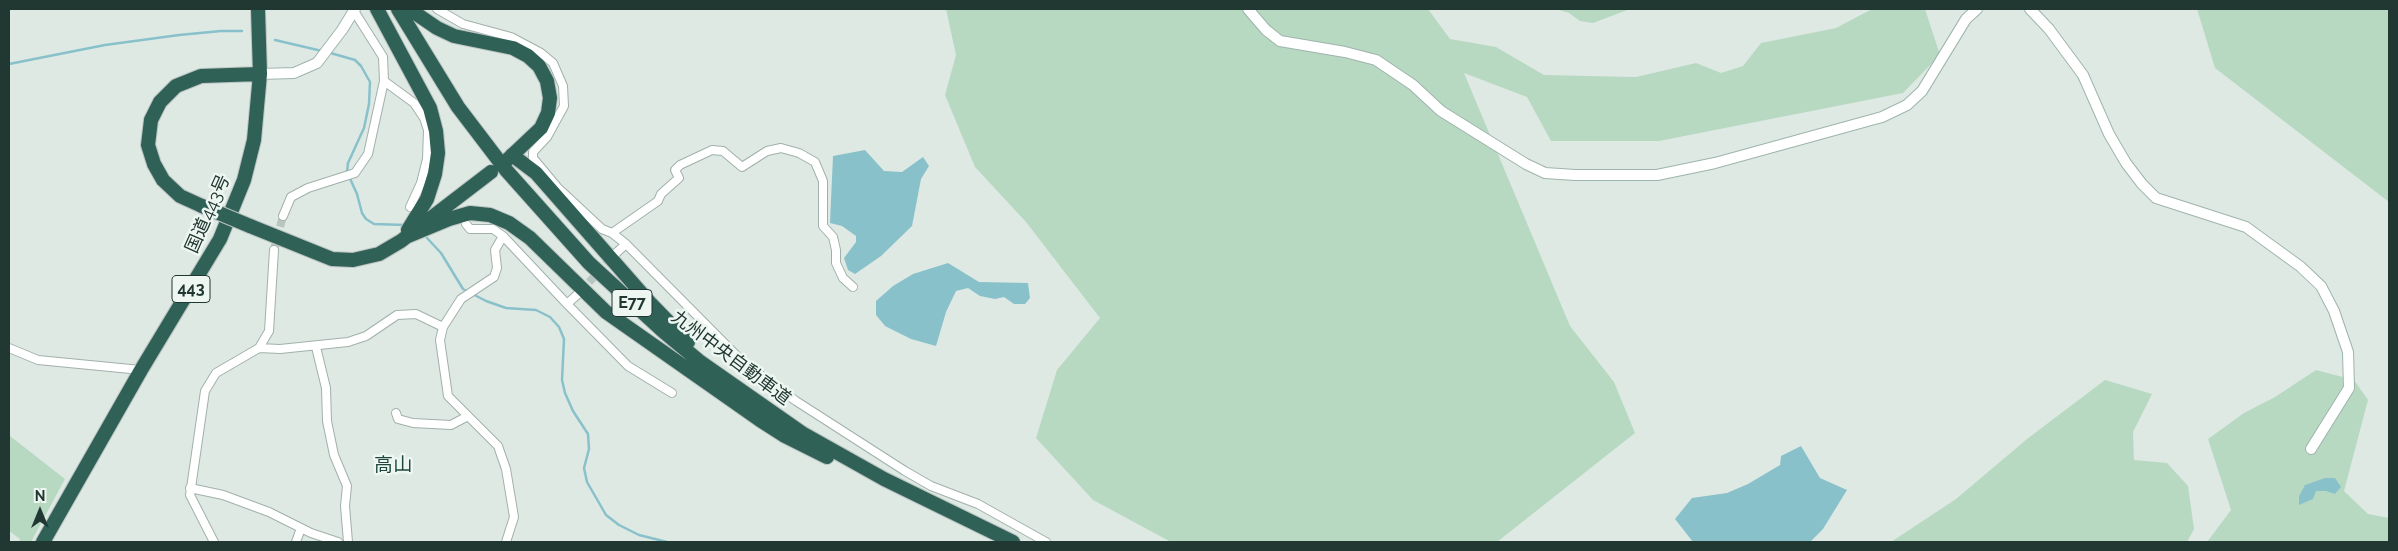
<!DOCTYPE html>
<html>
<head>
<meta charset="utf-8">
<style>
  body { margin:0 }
  #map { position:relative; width:2398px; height:551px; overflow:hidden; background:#dee9e4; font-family:Raleway,sans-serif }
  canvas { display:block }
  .frame { position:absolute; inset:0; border:10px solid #213731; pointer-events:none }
  .north { position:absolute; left:15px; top:486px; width:50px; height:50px; -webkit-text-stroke:4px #eef6f2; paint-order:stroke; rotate:0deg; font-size:14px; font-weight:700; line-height:20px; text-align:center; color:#213731 }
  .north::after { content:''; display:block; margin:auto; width:18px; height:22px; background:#213731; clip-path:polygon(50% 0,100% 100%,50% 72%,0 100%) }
</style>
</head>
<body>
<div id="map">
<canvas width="2398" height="551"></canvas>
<div class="frame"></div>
<div class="north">N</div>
</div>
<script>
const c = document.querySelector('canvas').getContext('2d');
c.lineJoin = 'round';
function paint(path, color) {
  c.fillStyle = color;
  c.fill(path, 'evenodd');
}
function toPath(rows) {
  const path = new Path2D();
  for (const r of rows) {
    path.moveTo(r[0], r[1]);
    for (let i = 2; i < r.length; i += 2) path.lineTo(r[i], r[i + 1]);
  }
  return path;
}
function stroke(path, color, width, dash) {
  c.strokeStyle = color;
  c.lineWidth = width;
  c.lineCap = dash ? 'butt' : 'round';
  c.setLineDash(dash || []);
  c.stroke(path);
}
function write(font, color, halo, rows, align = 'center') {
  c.font = font + ' Raleway,"Noto Sans JP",sans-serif';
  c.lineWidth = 5;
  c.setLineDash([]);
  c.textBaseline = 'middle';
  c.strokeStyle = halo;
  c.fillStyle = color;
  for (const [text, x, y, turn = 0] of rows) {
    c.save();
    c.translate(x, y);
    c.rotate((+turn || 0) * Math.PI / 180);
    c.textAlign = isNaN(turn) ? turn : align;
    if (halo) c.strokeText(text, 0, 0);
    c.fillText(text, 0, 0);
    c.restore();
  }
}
const green = toPath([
  [946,9,1428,9,1450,39,1496,47,1544,75,1636,77,1696,63,1721,73,1743,66,1761,43,1836,28,1872,9,1925,9,1940,55,1903,93,1659,141,1551,141,1527,97,1464,73,1570,326,1614,382,1635,433,1497,542,1171,542,1093,500,1036,438,1057,370,1100,318,1026,222,975,167,945,95,956,55],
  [1556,9,1630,9,1593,23,1580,21,1569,13],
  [2197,9,2389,9,2389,202,2215,68],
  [2316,370,2354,380,2368,400,2344,491,2368,514,2389,518,2389,542,2207,542,2231,510,2208,439,2244,413,2275,397],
  [2105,380,2152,394,2133,432,2134,460,2167,463,2188,486,2194,529,2187,542,1891,542,1956,499,2027,439],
  [10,436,65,479,31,542,19,542,20,539,9,531]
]);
const water = toPath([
  [865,150,884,171,902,172,923,157,929,166,921,179,912,226,881,256,855,274,848,270,844,258,856,242,856,236,842,226,830,223,833,156],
  [948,263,979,282,1028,283,1030,298,1025,304,1014,304,1004,297,995,299,980,296,968,288,956,291,946,312,936,346,911,339,885,326,876,315,876,301,893,286,913,274],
  [1801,446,1820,478,1847,490,1823,529,1810,542,1693,542,1675,519,1692,498,1727,493,1748,484,1780,465,1781,456],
  [2325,478,2335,478,2341,487,2335,494,2326,491,2316,491,2313,499,2299,505,2299,496,2305,485]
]);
const stream = toPath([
  [275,40,322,51],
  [327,52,355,60,361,66,370,82,369,104,364,128,348,163,347,172,357,194,362,213,366,219,374,224,406,225],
  [9,64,105,45,179,35,221,31,242,31],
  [427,238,441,253,463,289,486,301,506,308,536,310,550,317,559,327,564,339,562,380,565,393,573,411,588,434,589,449,584,468,587,482,606,515,619,525,639,535,667,542]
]);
const streetTunnel = toPath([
  [274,250,283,216],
  [581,291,612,257]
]);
const street = toPath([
  [437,9,463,24,511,37,541,53,553,63,563,86,564,106,547,137,533,152,533,158,558,188,602,229,612,233],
  [384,81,414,103,424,118,428,130,427,159,421,183,410,207],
  [283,216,291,197,308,188,355,173,368,154,384,81,383,57,354,11],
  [466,224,470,229,493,229,503,236,567,304],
  [503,236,495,250,497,268,494,277,461,299,443,327,440,340,448,396,498,446,506,469,514,517,506,542],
  [626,244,744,363,796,401,905,471,931,486,978,504,1046,542],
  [615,254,626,244,612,233,658,201,661,194,679,178,675,170,680,165,712,150,723,151,742,167,767,151,781,148,799,153,815,162,823,181,823,226,833,237,836,250,836,263,843,278,853,287],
  [578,294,567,304,628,366,672,393],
  [316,347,326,388,327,421,334,455,347,486,345,506,348,542],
  [9,348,38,360,141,370],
  [259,348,280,349,348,342,366,336,397,315,416,314,443,327],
  [396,413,398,419,413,423,451,425,468,416],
  [190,488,223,495,269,512,311,533,338,542],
  [214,542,190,495,205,391,216,373,259,348,269,331,274,250],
  [296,542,301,528]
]);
const secondary = toPath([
  [1248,9,1266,30,1280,41,1345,52,1376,60,1413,85,1441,111,1526,164,1545,173,1575,175,1657,175,1715,163,1882,117,1907,105,1922,91,1966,19,1977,9],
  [2030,9,2049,29,2083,75,2109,134,2126,163,2142,184,2156,198,2246,227,2301,267,2321,286,2334,311,2348,352,2349,388,2311,449],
  [260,74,294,73,317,63,342,30,355,9]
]);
const highway = toPath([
  [377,9,430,108,436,131,438,153,435,174,427,199,408,230],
  [398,9,458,107,506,170,589,263,663,331,699,361,802,433,884,479,1013,542],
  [413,9,418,15,437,28,454,36,513,48,528,56,539,66,547,81,550,98,548,113,541,128,506,161],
  [512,155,536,173,651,304,688,342],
  [202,206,180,196,163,180,154,164,148,145,151,120,160,102,176,86,201,76,260,74],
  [250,226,332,259,353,260,379,254,401,241,491,172],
  [408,236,449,219,470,213,490,215,509,223,530,238,606,312,760,420,785,436,827,457],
  [43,542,141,370,220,239,244,180,254,140,260,74,258,9]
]);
const highwayBridge = toPath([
  [202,206,250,226]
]);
const shields = [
  [191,289,38],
  [632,303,40]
];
const shieldNames = [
  ["443",191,289],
  ["E77",632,303]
];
const streetNames = [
  ["国道443号",208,214,-66],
  ["九州中央自動車道",731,358,37]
];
const neighbourhoodNames = [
  ["高山",393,465]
];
paint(green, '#b8d9c1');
paint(water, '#89c1cb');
stroke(stream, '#89c1cb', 2.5);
stroke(streetTunnel, '#b8c5c0', 8, [8, 4]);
stroke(street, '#a2b0ab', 10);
stroke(secondary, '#9eb4ac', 12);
stroke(highway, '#bcc3c1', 16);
stroke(street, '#fff', 8);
stroke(secondary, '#fff', 10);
stroke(highway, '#2f6157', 14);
stroke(highwayBridge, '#bcc3c1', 16, []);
stroke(highwayBridge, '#2f6157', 14);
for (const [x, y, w] of shields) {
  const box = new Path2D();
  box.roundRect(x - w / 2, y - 13.5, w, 27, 4);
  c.fillStyle = '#eef6f2';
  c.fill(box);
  stroke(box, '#213731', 1);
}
write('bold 16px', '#213731', null, shieldNames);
write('18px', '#213731', '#eef6f2', streetNames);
write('19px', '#1e483d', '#eef6f2', neighbourhoodNames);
</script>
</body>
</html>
